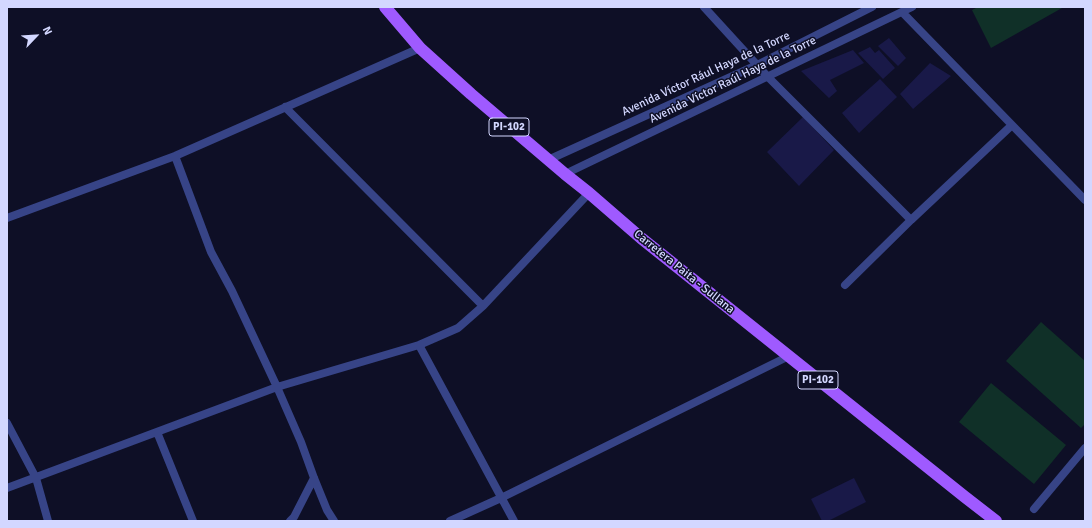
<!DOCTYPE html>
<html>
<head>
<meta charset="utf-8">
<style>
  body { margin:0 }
  #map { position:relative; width:1092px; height:528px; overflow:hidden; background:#0e0f26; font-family:Signika,sans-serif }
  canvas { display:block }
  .frame { position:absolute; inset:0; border:8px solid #d3d7ff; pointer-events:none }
  .north { position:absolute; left:16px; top:16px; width:40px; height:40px; -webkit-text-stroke:3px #0e0f26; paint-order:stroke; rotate:65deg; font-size:11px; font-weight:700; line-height:16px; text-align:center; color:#d3d7ff }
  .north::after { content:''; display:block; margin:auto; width:14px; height:18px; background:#d3d7ff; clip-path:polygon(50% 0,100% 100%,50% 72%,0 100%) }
</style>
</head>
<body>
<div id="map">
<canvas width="1092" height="528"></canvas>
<div class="frame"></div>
<div class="north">N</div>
</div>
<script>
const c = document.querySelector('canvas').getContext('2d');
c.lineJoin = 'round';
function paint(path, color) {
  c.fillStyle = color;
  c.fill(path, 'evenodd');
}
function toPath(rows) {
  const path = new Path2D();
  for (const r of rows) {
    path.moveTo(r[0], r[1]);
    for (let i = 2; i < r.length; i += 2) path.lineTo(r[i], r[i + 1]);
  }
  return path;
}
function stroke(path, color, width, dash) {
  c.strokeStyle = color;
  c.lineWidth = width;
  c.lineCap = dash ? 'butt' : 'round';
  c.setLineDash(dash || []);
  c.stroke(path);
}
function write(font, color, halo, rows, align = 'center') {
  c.font = font + ' Signika,sans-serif';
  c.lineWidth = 3;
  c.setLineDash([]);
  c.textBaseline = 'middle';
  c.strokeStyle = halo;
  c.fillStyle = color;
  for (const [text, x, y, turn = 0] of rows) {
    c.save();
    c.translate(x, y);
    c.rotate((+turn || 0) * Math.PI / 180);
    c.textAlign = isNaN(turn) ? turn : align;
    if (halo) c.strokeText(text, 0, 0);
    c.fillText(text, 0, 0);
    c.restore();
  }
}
const green = toPath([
  [978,7,1062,7,1062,8,991,48,972,10],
  [1041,322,1085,361,1085,424,1081,428,1006,361],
  [991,383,1066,445,1034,484,959,422]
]);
const building = toPath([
  [889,38,906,58,898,66,878,46],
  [870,47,875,53,879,50,895,68,883,79,858,53],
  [853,50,864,63,830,80,837,91,829,98,801,71],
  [930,63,951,76,913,109,900,94],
  [880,79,897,97,859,133,842,113],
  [803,117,834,150,799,186,767,152],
  [854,478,866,502,828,521,822,521,811,499]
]);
const street = toPath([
  [704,7,768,77,911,220],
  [902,12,1085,200],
  [285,107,483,306],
  [175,156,211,252,232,291,277,387,301,442,314,478,327,510,334,521],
  [548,160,757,65,872,7],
  [565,174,912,7],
  [7,218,175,156,420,48],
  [845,285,911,220,1012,125],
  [419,345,514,521],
  [7,423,36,478,48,521],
  [157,432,193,521],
  [7,488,277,387,419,345,458,328,483,306,589,193],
  [1034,509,1085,448],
  [290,521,294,517,314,478],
  [450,521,501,498,789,356]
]);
const primary = toPath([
  [385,7,420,48,471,94,565,174,589,193,641,238,965,497,996,521]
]);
const shields = [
  [509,127,40],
  [818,380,40]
];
const shieldNames = [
  ["PI-102",509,127],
  ["PI-102",818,380]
];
const streetNames = [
  ["Avenida Víctor Rául Haya de la Torre",706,74,-25],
  ["Avenida Víctor Raúl Haya de la Torre",733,80,-26],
  ["Carretera Paita - Sullana",684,272,39]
];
paint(green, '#103028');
paint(building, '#191948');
stroke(street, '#374487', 8);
stroke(primary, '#9f5aff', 12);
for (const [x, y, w] of shields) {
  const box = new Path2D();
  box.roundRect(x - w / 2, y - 9, w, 18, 3);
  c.fillStyle = '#0e0f26';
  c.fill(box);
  stroke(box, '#d3d7ff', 1);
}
write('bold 11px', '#d3d7ff', null, shieldNames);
write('12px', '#d3d7ff', '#0e0f26', streetNames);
</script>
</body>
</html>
